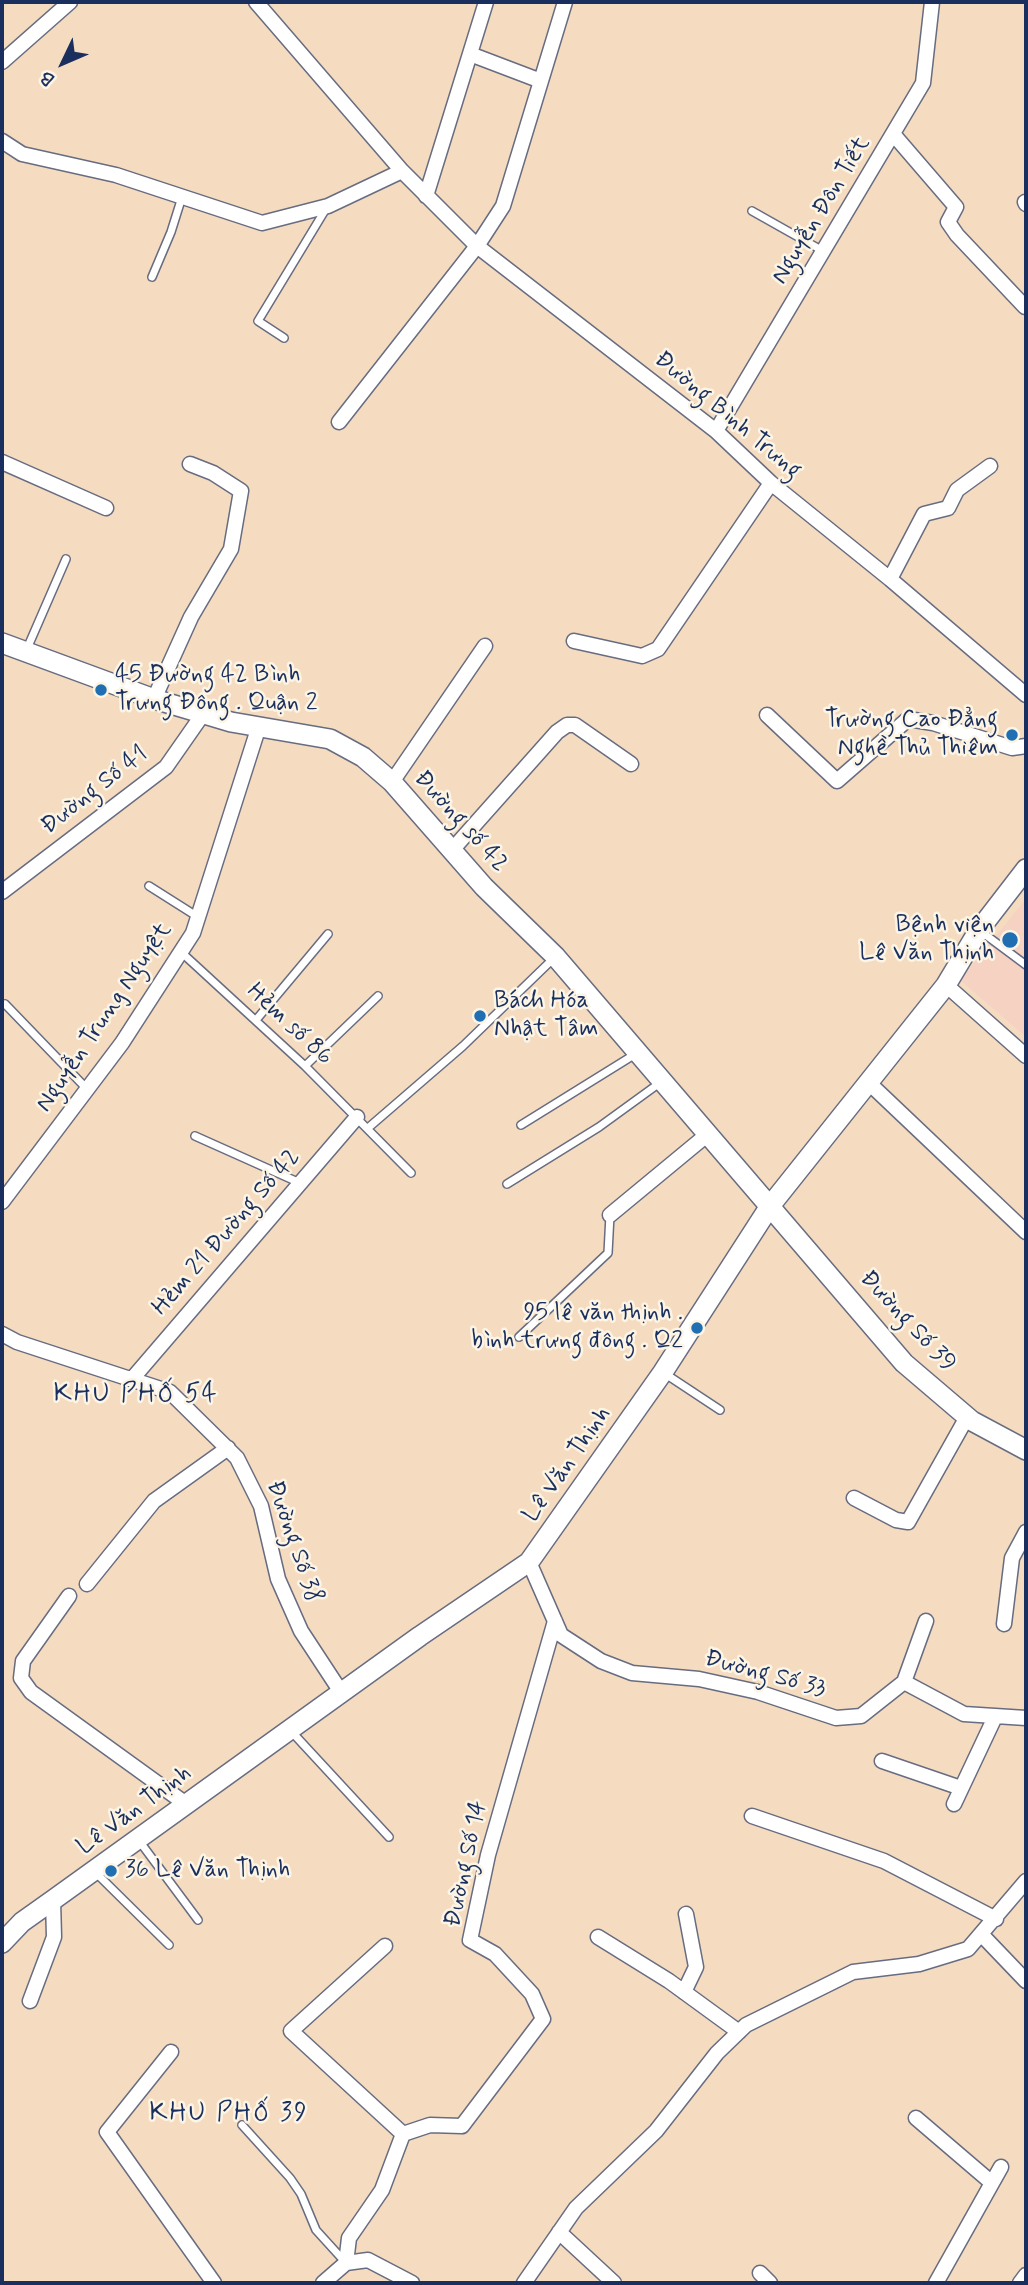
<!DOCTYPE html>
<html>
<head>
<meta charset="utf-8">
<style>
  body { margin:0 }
  #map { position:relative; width:1028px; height:2285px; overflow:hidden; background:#f5dcc0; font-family:Mynerve,sans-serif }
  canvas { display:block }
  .frame { position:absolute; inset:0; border:4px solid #1b2f5e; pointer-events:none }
  .north { position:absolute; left:28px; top:28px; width:70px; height:70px; -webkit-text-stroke:5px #fcf5e5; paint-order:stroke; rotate:226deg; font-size:19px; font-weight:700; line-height:28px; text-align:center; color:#1b2f5e }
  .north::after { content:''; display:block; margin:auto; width:24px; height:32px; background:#1b2f5e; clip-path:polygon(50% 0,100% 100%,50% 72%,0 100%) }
</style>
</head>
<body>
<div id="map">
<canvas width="1028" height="2285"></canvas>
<div class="frame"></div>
<div class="north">B</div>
</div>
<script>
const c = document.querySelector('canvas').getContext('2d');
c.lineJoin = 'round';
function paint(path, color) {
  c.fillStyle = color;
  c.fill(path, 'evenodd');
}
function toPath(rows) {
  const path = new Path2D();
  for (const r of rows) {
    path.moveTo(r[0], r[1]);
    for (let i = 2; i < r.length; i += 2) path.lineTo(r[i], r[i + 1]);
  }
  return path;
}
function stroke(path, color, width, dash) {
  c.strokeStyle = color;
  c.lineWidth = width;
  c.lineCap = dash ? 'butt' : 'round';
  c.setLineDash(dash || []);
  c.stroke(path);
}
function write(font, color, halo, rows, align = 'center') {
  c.font = font + ' Mynerve,sans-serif';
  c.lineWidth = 5;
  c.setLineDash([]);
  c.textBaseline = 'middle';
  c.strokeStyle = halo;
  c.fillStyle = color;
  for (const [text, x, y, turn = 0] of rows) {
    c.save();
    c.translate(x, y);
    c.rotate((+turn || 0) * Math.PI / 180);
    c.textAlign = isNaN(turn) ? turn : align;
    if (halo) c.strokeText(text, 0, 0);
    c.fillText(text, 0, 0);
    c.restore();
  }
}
const built = toPath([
  [1026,899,1026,1037,960,980]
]);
const service = toPath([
  [752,211,823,251],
  [152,277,171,232,182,197],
  [284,338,258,321,327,207],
  [26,651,66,559],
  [149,886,198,917],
  [979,930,1026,965],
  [181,952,305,1066,411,1173],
  [5,1004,87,1089],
  [256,1020,328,934],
  [305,1066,378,996],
  [521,1125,637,1053],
  [368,1128,463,1046,555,957],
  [195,1136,300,1183],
  [507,1184,599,1127,661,1082],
  [519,1337,608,1253,610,1215],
  [664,1373,720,1410],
  [290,1730,389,1837],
  [140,1842,198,1920],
  [94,1871,169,1945],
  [242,2125,290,2178,301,2194,316,2230,346,2263]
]);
const minor = toPath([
  [256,2,402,171,477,246,716,431,771,483,890,579,1026,695],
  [470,54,541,81],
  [2,62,70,2],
  [894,135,956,207,948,222,957,235,1025,307],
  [2,141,22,154,116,175,262,223,328,206,402,171],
  [426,196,486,2],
  [1025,202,1026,204],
  [339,422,477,246,503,206,565,2],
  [716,431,923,83,932,2],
  [2,462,106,508],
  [890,579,924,514,948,508,957,490,990,466],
  [574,641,642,656,658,649,771,483],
  [154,699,191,617,231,549,241,491,213,473,190,464],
  [767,715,837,781,908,719,933,723,1012,748,1026,746],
  [392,782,485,646],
  [452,850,557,732,567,725,575,725,631,764],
  [2,892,166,767,203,714],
  [946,985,1026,1056],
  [869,1083,1026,1232],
  [2,1202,122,1043,193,933,259,726],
  [610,1215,708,1134],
  [2,1334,17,1342,170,1392,237,1458,261,1506,278,1579,301,1631,341,1692],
  [132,1379,357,1117],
  [854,1498,896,1520,908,1522,967,1417],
  [529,1562,561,1635,601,1661,632,1673,699,1679,758,1692,836,1718,861,1716,904,1682,964,1714,1026,1718],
  [87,1584,154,1501,228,1448],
  [69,1596,23,1661,21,1678,31,1692,186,1804],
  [1004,1624,1012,1558,1026,1532],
  [904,1682,926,1621],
  [882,1761,961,1788],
  [954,1804,995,1717],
  [752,1816,884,1861,996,1919],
  [981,1934,1026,1981],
  [598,1937,669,1981,739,2032],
  [385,1946,291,2031,403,2134],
  [684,1992,696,1967,686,1914],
  [30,2001,54,1937,53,1900],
  [171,2052,107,2132,214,2283],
  [916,2118,992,2183],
  [559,2232,614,2283],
  [346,2263,368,2260,412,2283],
  [760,2273,770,2283],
  [323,2283,346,2263,349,2238,382,2190,403,2134,430,2125,462,2126,543,2019,532,1994,495,1954,470,1940,488,1855,555,1621],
  [524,2283,576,2208,656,2131,717,2053,746,2025,853,1972,919,1964,968,1949,1026,1881],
  [936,2283,1001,2167],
  [1020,2283,1026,2275]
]);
const tertiary = toPath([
  [2,643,154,699,231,722,330,739,363,757,392,782,484,887,555,956,904,1363,972,1421,1026,1450],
  [2,1943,22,1922,53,1900,420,1636,529,1562,663,1372,770,1206,946,985,979,930,1026,869]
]);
const markers = [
  [101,690,7,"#1f6fb2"],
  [1012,735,7,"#1f6fb2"],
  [1010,940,9,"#1f6fb2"],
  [480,1016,7,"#1f6fb2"],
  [697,1328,7,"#1f6fb2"],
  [111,1871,7,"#1f6fb2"]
];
const streetNames = [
  ["Nguyễn Đôn Tiết",822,211,-59],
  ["Đường Bình Trưng",727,416,40],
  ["Đường Số 41",95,791,-38],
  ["Đường số 42",460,822,48],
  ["Nguyễn Trung Nguyệt",105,1018,-56],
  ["Hẻm số 86",289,1025,43],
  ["Hẻm 21 Đường Số 42",227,1233,-49],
  ["Đường Số 39",907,1322,47],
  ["Lê Văn Thịnh",568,1465,-55],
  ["Đường Số 38",293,1542,71],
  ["Đường Số 33",765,1675,15],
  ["Lê Văn Thịnh",135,1811,-36],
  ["Đường Số 14",467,1864,-78]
];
const poiNames = [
  ["45 Đường 42 Bình",115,676],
  ["Trưng Đông . Quận 2",115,704],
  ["Trường Cao Đẳng",998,721,"right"],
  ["Nghề Thủ Thiêm",998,749,"right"],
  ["Bệnh viện",994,926,"right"],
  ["Lê Văn Thịnh",994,954,"right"],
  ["Bách Hóa",494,1002],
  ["Nhật Tâm",494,1030],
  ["95 lê văn thịnh .",683,1314,"right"],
  ["bình trưng đông . Q2",683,1342,"right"],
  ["36 Lê Văn Thịnh",125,1871]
];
const neighbourhoodNames = [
  ["KHU PHỐ 54",136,1396],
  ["KHU PHỐ 39",229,2115]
];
paint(built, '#f5d2c2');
stroke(service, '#676c80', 10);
stroke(minor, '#676c80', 17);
stroke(tertiary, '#676c80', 22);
stroke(service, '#fff', 7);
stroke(minor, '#fff', 14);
stroke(tertiary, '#fff', 19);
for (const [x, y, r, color] of markers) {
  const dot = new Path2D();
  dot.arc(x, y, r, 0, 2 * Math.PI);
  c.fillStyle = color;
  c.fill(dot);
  stroke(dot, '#fcf5e5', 2.5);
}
write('24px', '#1b2f5e', '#fcf5e5', streetNames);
write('24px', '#1b2f5e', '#fcf5e5', poiNames, 'left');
c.letterSpacing = '2px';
write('26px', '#1b2f5e', '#fcf5e5', neighbourhoodNames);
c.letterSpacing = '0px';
</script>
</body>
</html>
